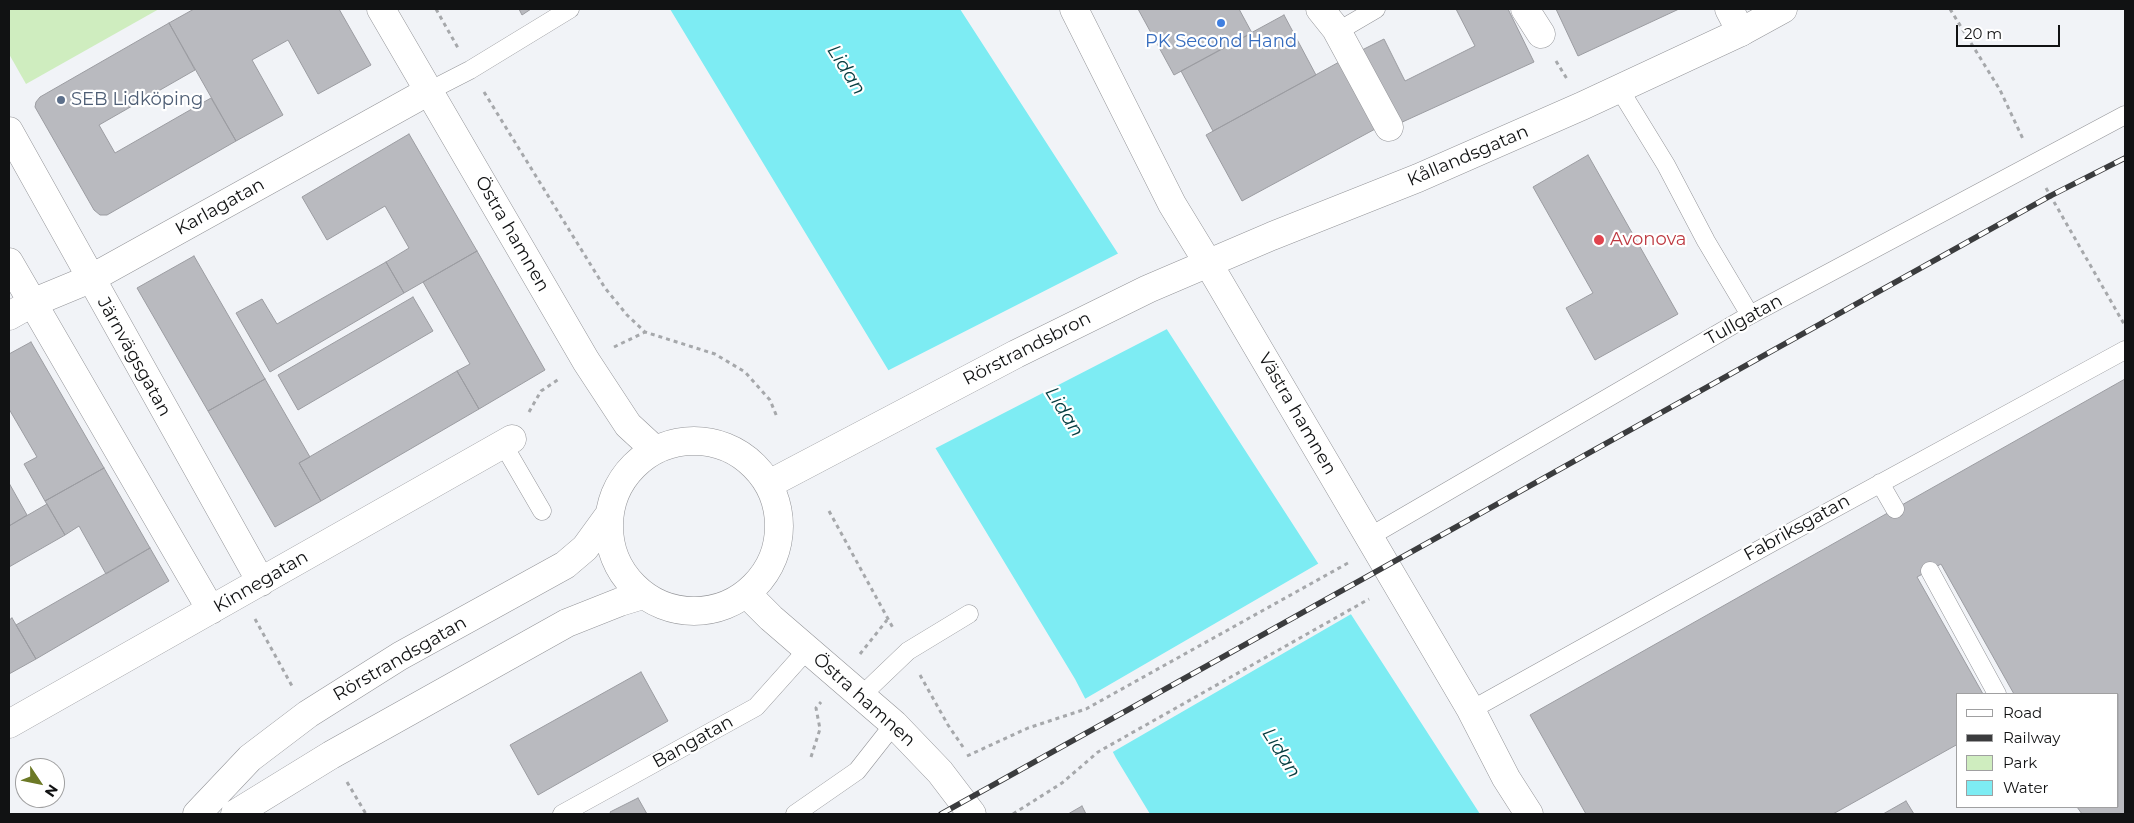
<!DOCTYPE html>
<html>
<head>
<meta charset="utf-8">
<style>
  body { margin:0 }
  #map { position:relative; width:2134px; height:823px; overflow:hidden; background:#f1f3f7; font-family:Montserrat,sans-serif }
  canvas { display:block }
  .frame { position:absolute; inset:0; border:10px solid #111213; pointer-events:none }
  .legend { position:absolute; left:1956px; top:693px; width:162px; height:115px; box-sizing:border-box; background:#fff; border:1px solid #a0a0a1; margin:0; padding:6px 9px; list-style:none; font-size:15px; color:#111213 }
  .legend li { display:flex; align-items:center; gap:10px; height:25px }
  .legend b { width:25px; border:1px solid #a0a0a1 }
  .north { position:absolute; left:15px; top:758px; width:50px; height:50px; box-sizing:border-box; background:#fff; border:1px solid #a0a0a1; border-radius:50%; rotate:124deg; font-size:14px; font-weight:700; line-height:20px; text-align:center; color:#111213 }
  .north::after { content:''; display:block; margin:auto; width:18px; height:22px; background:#6c7926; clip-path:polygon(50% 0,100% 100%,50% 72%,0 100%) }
  .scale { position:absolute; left:1956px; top:25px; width:104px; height:22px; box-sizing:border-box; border:2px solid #111213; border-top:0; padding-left:6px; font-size:15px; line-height:18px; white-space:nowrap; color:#111213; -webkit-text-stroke:4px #fff; paint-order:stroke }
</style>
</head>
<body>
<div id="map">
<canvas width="2134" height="823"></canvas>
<div class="frame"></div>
<ul class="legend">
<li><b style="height:6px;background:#fff"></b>Road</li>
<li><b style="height:6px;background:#3b3c3e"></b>Railway</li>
<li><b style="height:14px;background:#cfedbf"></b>Park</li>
<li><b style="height:14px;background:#7decf3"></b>Water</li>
</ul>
<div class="north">N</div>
<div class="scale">20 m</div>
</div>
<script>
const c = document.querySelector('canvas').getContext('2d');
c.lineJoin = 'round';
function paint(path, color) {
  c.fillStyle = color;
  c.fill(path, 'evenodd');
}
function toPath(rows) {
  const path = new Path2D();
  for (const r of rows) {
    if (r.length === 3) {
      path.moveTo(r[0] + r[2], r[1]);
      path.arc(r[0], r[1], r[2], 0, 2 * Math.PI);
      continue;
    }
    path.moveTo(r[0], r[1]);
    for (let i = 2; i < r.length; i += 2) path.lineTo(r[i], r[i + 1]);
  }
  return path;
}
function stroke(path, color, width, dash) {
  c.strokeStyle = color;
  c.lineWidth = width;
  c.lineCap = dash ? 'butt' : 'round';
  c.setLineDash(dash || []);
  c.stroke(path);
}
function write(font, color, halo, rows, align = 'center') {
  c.font = font + ' Montserrat,sans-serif';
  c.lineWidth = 4.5;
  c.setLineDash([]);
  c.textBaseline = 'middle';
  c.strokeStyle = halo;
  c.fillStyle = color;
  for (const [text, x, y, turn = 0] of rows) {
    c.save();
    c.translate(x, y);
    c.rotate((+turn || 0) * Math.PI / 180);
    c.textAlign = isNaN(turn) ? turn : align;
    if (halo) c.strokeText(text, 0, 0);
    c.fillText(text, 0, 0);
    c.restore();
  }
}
const green = toPath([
  [9,9,159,9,26,84,9,54]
]);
const water = toPath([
  [670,9,960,9,1480,814,1150,814,1116,758,1075,679]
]);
const pier = toPath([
  [1121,252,1169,328,934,449,887,371],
  [1321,562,1353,613,1111,753,1083,700]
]);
const building = toPath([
  [194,9,339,9,371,65,318,94,288,40,252,60,283,115,236,141,169,23,194,9],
  [519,9,531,9,522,15,519,9],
  [1138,9,1239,9,1252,33,1174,75,1138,9],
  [1456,9,1508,9,1534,62,1398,124,1360,51,1384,39,1405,81,1475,46,1456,9],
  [1556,9,1679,9,1578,56,1556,9],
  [1284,15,1316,75,1213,131,1181,71,1284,15],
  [169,23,195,70,99,125,115,153,211,98,236,141,107,215,100,215,94,210,35,107,36,102,40,97,169,23],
  [1341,61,1377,128,1242,201,1206,135,1341,61],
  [409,134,477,251,404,293,386,262,409,248,385,206,327,240,302,197,409,134],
  [1588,155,1678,314,1595,360,1566,308,1593,293,1533,187,1588,155],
  [477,251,545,370,479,409,457,371,470,364,423,282,477,251],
  [194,256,265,379,208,411,137,288,194,256],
  [386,262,404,293,270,372,236,313,262,299,277,324,386,262],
  [413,297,433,331,298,410,278,375,413,297],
  [31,342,104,468,45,501,24,464,37,457,9,409,9,354,31,342],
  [457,371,479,409,321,501,299,463,457,371],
  [265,379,310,457,299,463,321,501,275,527,208,411,265,379],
  [2125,379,2125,814,2082,814,2077,807,2118,807,2118,694,2014,694,1941,564,1917,577,1983,694,1958,694,1958,744,1833,814,1586,814,1530,715,2125,379],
  [104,468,150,548,106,574,79,526,65,535,45,501,104,468],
  [9,483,27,515,9,526,9,483],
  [47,504,65,535,9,567,9,526,47,504],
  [150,548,169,581,36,659,16,625,150,548],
  [12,618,36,659,9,674,9,620,12,618],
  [641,672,668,721,538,795,510,745,641,672],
  [638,798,647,814,611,814,610,812,638,798],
  [1906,801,1914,814,1883,814,1906,801],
  [1082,806,1086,814,1068,814,1082,806]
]);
const path = toPath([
  [436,9,458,48],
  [1950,9,2000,90,2023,139],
  [1556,61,1567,79],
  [484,92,605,288,627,315,645,332,715,354,745,372,770,400,777,417],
  [2046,188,2124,324],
  [614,347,645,332],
  [529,412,541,391,559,379],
  [829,511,893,628],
  [255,619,292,686],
  [860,654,887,620],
  [920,675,948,725,963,747],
  [967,756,1028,728,1086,709,1348,563],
  [811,757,820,729,816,708,821,702],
  [347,782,366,814],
  [1013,814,1062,783,1098,752,1369,599]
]);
const service = toPath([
  [1336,29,1347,26,1376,9],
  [1620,90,1666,165,1706,241,1750,315],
  [429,91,470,70,570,9],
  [503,444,542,511],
  [1880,483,1895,509],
  [1369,537,1750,315,2125,115],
  [1930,571,1997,694],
  [862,695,908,651,969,614],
  [1471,710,1773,542,2125,350],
  [562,814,756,707,807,650],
  [795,814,857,771,894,724]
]);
const minor = toPath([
  [1074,9,1172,204,1208,263,1471,710,1506,778,1529,814],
  [1320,9,1336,29,1389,127],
  [1525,9,1541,34],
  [1729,9,1741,32],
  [9,131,261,582],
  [9,262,211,610],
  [9,316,32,303,90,279,429,91],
  [747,594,771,618,894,724,940,772,972,814],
  [9,724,512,439]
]);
const tertiary = toPath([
  [381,9,586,361,628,425,654,449]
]);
const secondary = toPath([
  [694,526,85],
  [769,484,1016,354,1148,289,1272,236,1418,178,1582,106,1741,32,1783,9],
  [197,814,250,758,308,714,400,656,565,565,585,548,609,515],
  [235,814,331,755,567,623,620,602,643,595]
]);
const rail = toPath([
  [941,814,2050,196,2125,158]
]);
const markers = [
  [1221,23,5,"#3f7fe0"],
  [61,100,5,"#5c6f8a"],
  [1599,240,6,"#e0444e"]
];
const shopNames = [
  ["PK Second Hand",1221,42]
];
const serviceNames = [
  ["SEB Lidköping",71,100]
];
const streetNames = [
  ["Kållandsgatan",1468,156,-23],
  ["Karlagatan",220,207,-29],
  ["Östra hamnen",512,234,60],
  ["Tullgatan",1744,320,-29],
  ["Rörstrandsbron",1027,349,-27],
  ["Järnvägsgatan",134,357,61],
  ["Västra hamnen",1297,414,60],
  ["Fabriksgatan",1797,528,-29],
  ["Kinnegatan",261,582,-30],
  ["Rörstrandsgatan",400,659,-30],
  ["Östra hamnen",864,700,42],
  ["Bangatan",693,742,-29]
];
const healthNames = [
  ["Avonova",1610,240]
];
const waterNames = [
  ["Lidan",846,70,58],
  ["Lidan",1064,412,58],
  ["Lidan",1281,753,58]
];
paint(green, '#cfedbf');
paint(water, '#7decf3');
paint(pier, '#f1f3f7');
paint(building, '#b9babf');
stroke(building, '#9b9ca1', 1);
stroke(service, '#939498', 19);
stroke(minor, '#939498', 29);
stroke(tertiary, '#939498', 29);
stroke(secondary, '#939498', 29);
stroke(path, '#a6a8ab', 3, [4, 4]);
stroke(service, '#fff', 18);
stroke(minor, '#fff', 28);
stroke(tertiary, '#fff', 28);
stroke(secondary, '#fff', 28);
stroke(rail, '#3b3c3e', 5.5);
stroke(rail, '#fff', 4, [11]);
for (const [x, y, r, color] of markers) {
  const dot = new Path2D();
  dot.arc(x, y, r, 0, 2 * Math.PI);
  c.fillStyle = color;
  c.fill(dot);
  stroke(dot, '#fff', 2);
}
write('18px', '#366cbe', '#fff', shopNames);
write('18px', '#4e5e75', '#fff', serviceNames, 'left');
write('18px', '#111213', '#fff', streetNames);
write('18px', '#be3a42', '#fff', healthNames, 'left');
write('italic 19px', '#043c3f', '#fff', waterNames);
</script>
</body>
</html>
